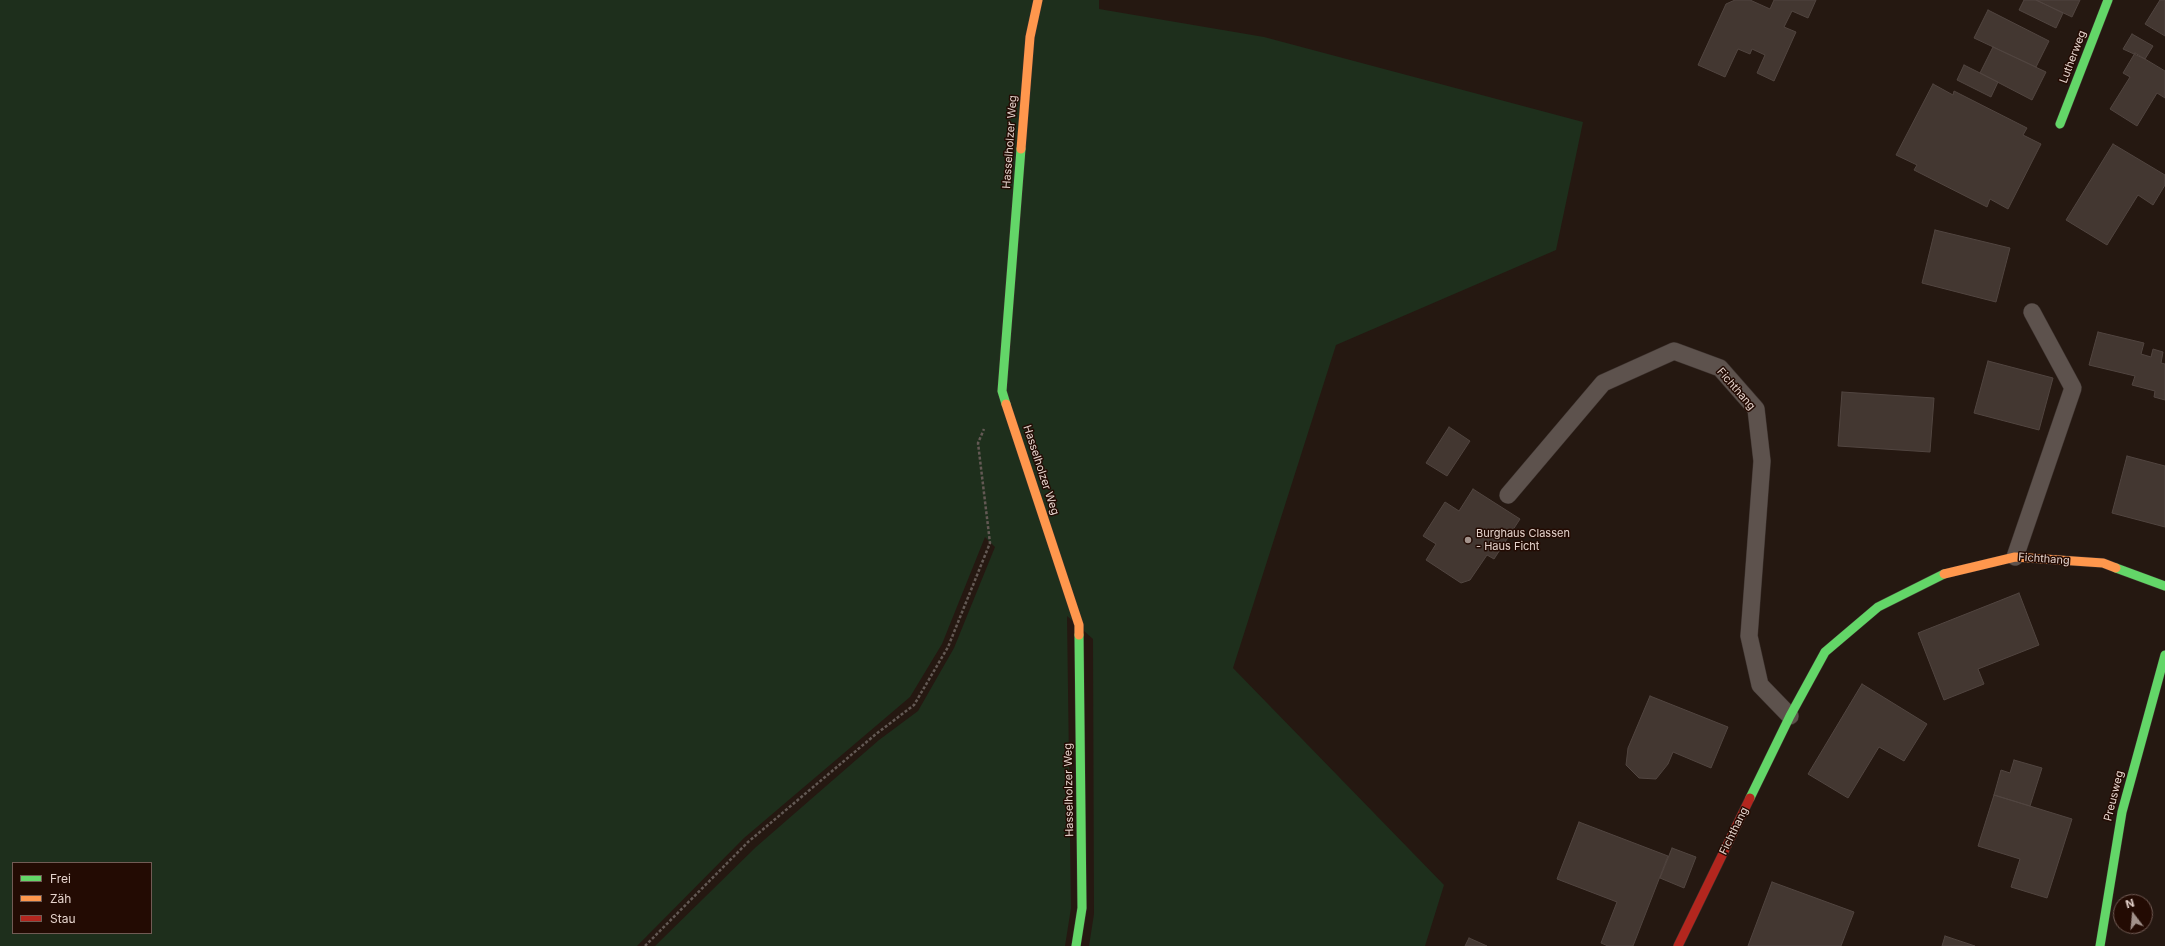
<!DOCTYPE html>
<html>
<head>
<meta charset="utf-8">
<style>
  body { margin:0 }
  #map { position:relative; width:2165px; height:946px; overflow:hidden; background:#251811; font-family:Inter,sans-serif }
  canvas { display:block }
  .legend { position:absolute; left:12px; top:862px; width:140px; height:72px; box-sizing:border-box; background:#230b03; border:1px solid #715b54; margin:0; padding:5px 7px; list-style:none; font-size:12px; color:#e6d4cd }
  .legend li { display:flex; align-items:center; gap:8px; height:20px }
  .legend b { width:20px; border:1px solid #715b54 }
  .north { position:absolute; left:2113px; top:894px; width:40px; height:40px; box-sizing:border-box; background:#230b03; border:1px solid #715b54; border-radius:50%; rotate:344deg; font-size:11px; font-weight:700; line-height:16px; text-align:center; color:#e6d4cd }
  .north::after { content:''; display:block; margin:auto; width:14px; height:18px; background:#a2928b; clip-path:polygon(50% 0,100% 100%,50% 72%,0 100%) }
</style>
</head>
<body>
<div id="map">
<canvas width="2165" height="946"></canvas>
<ul class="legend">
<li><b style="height:5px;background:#63d668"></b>Frei</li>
<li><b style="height:5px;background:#ff974d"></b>Zäh</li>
<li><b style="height:5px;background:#b3261e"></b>Stau</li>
</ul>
<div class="north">N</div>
</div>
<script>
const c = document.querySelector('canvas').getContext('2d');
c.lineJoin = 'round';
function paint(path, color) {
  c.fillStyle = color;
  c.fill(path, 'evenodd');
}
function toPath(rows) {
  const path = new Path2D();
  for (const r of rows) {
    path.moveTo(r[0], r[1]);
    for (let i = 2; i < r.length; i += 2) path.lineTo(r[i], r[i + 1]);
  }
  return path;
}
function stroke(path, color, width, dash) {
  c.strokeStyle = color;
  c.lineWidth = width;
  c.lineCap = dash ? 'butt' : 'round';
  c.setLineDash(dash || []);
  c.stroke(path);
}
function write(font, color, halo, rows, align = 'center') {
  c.font = font + ' Inter,sans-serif';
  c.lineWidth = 3;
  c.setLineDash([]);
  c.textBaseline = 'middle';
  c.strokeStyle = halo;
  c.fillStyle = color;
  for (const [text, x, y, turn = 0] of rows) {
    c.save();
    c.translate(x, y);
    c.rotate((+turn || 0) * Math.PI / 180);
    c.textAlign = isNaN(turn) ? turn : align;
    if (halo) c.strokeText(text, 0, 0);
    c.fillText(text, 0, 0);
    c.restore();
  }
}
const green = toPath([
  [0,0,1099,0,1099,9,1264,37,1583,122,1556,250,1336,345,1233,668,1444,885,1425,946,1089,946,1094,914,1093,639,1067,616,1071,908,1065,946,655,946,756,847,879,740,918,711,954,648,995,547,985,537,942,644,910,697,744,838,637,946,0,946],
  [13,863,151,863,151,933,13,933]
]);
const building = toPath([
  [1735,0,1750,0,1770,9,1774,0,1816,0,1808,18,1792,11,1784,27,1796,32,1774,81,1757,73,1765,55,1752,49,1750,54,1738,49,1725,77,1698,65,1726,4,1735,0],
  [2024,0,2036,0,2063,13,2056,28,2019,10,2024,0],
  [2036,0,2080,0,2072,17,2036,0],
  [2160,0,2165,0,2165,36,2145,24,2160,0],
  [1988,10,2049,41,2036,67,1974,38,1988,10],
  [2132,34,2153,46,2145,59,2123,49,2132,34],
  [1993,47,2046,72,2032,100,1980,73,1993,47],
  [2135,53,2165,71,2165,98,2157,93,2137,126,2110,109,2130,77,2123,73,2135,53],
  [1964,65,1998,82,1991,97,1957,80,1964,65],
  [1933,84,1953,95,1954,91,2027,128,2023,135,2041,144,2008,209,1990,199,1987,207,1914,170,1917,165,1896,155,1933,84],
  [2113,144,2165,175,2165,185,2153,205,2138,195,2107,245,2066,220,2113,144],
  [1935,230,2010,248,1996,302,1922,283,1935,230],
  [2098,332,2144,343,2141,354,2151,357,2153,349,2163,352,2161,363,2165,364,2165,400,2154,397,2155,391,2132,385,2135,376,2089,365,2098,332],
  [1988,361,2053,378,2039,430,1974,413,1988,361],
  [1842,392,1934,398,1930,452,1838,446,1842,392],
  [1449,427,1470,441,1447,476,1426,463,1449,427],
  [2127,456,2165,466,2165,527,2112,513,2127,456],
  [1473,489,1520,519,1494,559,1487,555,1470,580,1461,583,1426,560,1436,544,1423,536,1445,502,1459,511,1473,489],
  [2019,593,2039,645,1978,669,1984,684,1944,700,1918,633,2019,593],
  [1862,684,1927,724,1904,761,1879,747,1848,798,1808,774,1862,684],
  [1650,696,1728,727,1711,768,1673,752,1668,764,1656,779,1639,778,1626,765,1628,748,1650,696],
  [2014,760,2042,768,2030,806,1994,795,2001,770,2010,773,2014,760],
  [1994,795,2072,819,2047,898,2011,887,2020,859,1978,846,1994,795],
  [1579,822,1668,856,1633,946,1608,946,1601,943,1617,902,1557,879,1579,822],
  [1672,848,1696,857,1684,888,1660,878,1672,848],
  [1772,882,1854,912,1841,946,1748,946,1772,882],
  [1945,936,1975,946,1942,946,1945,936],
  [1469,938,1487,946,1465,946,1469,938]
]);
const path = toPath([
  [645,946,748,842,876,734,914,705,948,647,990,543,978,443,984,429]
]);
const lane = toPath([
  [1508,495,1603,383,1674,351,1720,368,1756,409,1762,461,1749,636,1760,685,1790,716],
  [2015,557,2073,388,2032,312]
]);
const fast = toPath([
  [2060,124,2108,0],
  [1006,404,1002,391,1021,149],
  [2116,568,2165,586],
  [1750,798,1790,716,1825,652,1878,607,1944,574],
  [1076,946,1082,908,1079,635],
  [2100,946,2122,812,2165,655]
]);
const slow = toPath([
  [1021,149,1030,37,1038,0],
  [1006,404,1079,625,1079,635],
  [1944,574,2015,557,2103,563,2116,568]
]);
const jam = toPath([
  [1678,946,1750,798]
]);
const markers = [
  [1468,540,4,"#a2928b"]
];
const streetNames = [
  ["Lutherweg",2073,57,-69],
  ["Hasselholzer Weg",1010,142,-86],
  ["Fichthang",1736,389,49],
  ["Hasselholzer Weg",1041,470,72],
  ["Fichthang",2044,559,4],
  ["Hasselholzer Weg",1069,790,-91],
  ["Preusweg",2114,796,-76],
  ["Fichthang",1734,831,-64]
];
const poiNames = [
  ["Burghaus Classen",1476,534],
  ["- Haus Ficht",1476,547]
];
paint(green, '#1e2f1c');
paint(building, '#433731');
stroke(building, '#514540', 1);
stroke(lane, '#3d322e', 18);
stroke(fast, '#3d322e', 10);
stroke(slow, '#3d322e', 10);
stroke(jam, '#3d322e', 10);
stroke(path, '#635954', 2.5, [3, 2]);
stroke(lane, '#5d524d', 17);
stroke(fast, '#63d668', 9);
stroke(slow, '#ff974d', 9);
stroke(jam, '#b3261e', 9);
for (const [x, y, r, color] of markers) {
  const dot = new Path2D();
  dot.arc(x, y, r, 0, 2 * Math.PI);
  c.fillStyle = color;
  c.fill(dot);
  stroke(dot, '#230b03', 1.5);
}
write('11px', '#e6d4cd', '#230b03', streetNames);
write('11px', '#e6d4cd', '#230b03', poiNames, 'left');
</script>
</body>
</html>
